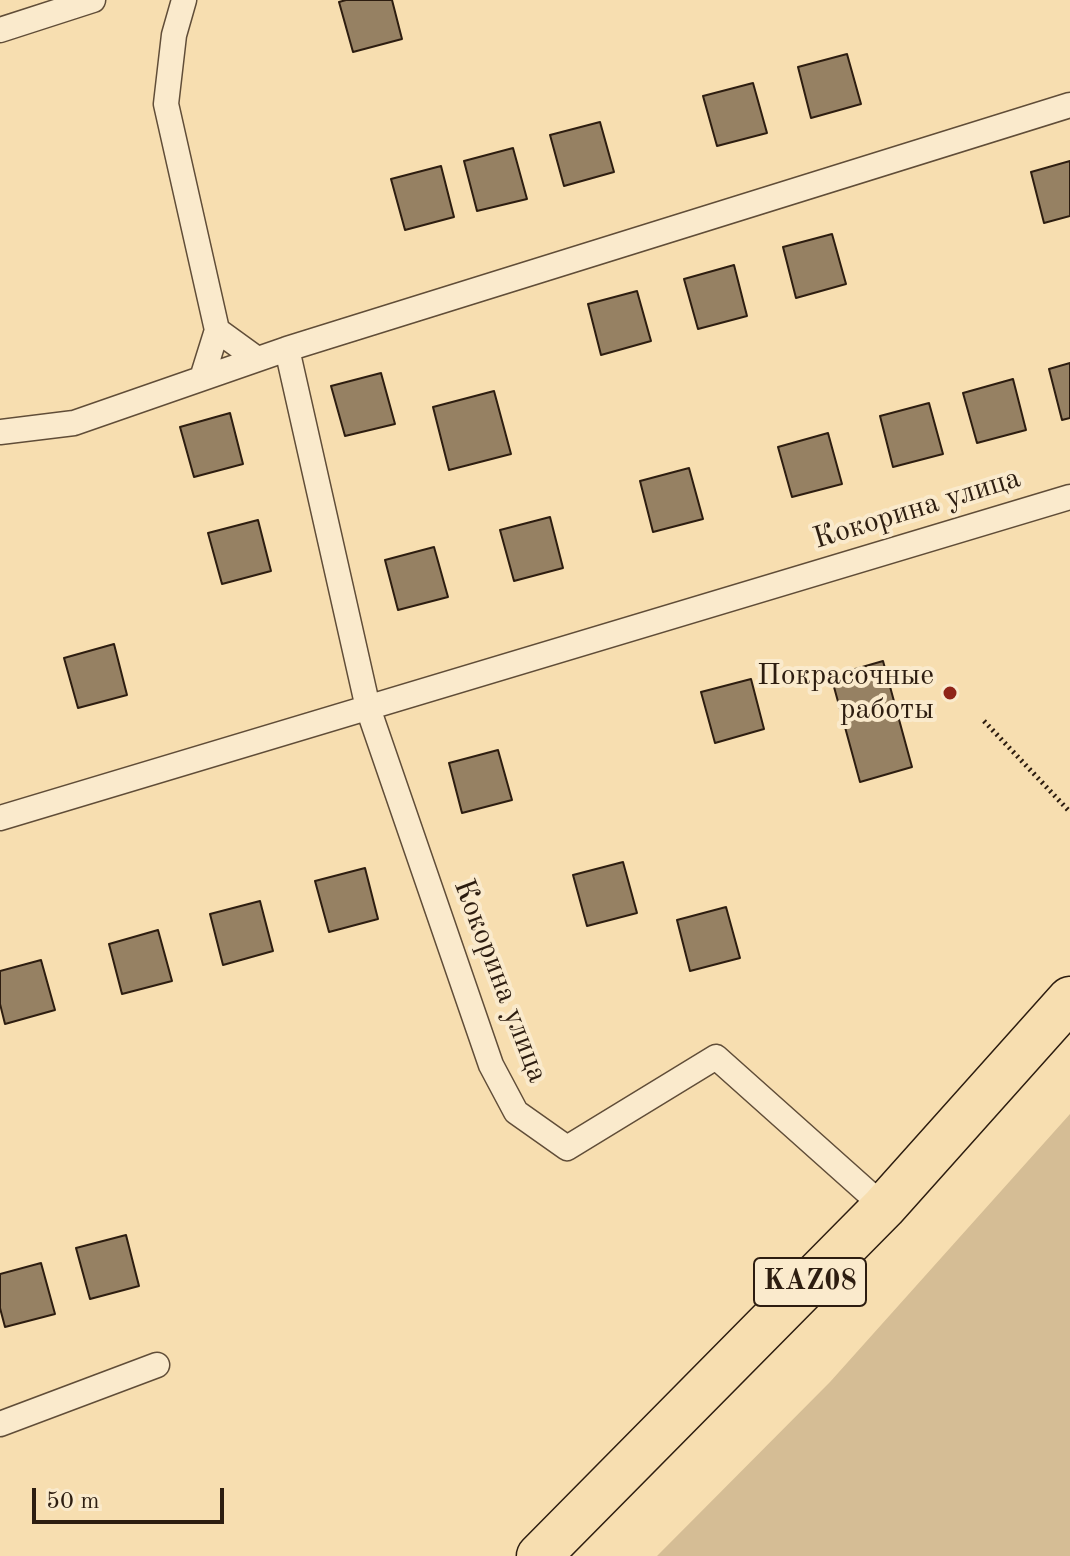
<!DOCTYPE html>
<html>
<head>
<meta charset="utf-8">
<style>
  body { margin:0 }
  #map { position:relative; width:1070px; height:1556px; overflow:hidden; background:#f7deb0; font-family:"Old Standard TT",serif }
  canvas { display:block }
  .scale { position:absolute; left:32px; top:1488px; width:192px; height:36px; box-sizing:border-box; border:4px solid #2d1d10; border-top:0; padding-left:10px; font-size:24px; line-height:28px; white-space:nowrap; color:#2d1d10; -webkit-text-stroke:6px #faeacc; paint-order:stroke }
</style>
</head>
<body>
<div id="map">
<canvas width="1070" height="1556"></canvas>
<div class="scale">50 m</div>
</div>
<script>
const c = document.querySelector('canvas').getContext('2d');
c.lineJoin = 'round';
function paint(path, color) {
  c.fillStyle = color;
  c.fill(path, 'evenodd');
}
function toPath(rows) {
  const path = new Path2D();
  for (const r of rows) {
    path.moveTo(r[0], r[1]);
    for (let i = 2; i < r.length; i += 2) path.lineTo(r[i], r[i + 1]);
  }
  return path;
}
function stroke(path, color, width, dash) {
  c.strokeStyle = color;
  c.lineWidth = width;
  c.lineCap = dash ? 'butt' : 'round';
  c.setLineDash(dash || []);
  c.stroke(path);
}
function write(font, color, halo, rows, align = 'center') {
  c.font = font + ' "Old Standard TT",serif';
  c.lineWidth = 8;
  c.setLineDash([]);
  c.textBaseline = 'middle';
  c.strokeStyle = halo;
  c.fillStyle = color;
  for (const [text, x, y, turn = 0] of rows) {
    c.save();
    c.translate(x, y);
    c.rotate((+turn || 0) * Math.PI / 180);
    c.textAlign = isNaN(turn) ? turn : align;
    if (halo) c.strokeText(text, 0, 0);
    c.fillText(text, 0, 0);
    c.restore();
  }
}
const green = toPath([
  [1070,1114,1070,1556,657,1556,830,1382]
]);
const building = toPath([
  [346,0,392,0,402,39,353,52,339,2,346,0],
  [847,54,861,104,811,118,798,67,847,54],
  [753,83,767,133,717,146,703,96,753,83],
  [600,122,614,172,564,186,550,135,600,122],
  [513,148,527,199,477,211,464,161,513,148],
  [1070,161,1070,216,1044,223,1031,172,1070,161],
  [441,166,454,217,405,230,391,179,441,166],
  [832,234,846,284,796,298,783,247,832,234],
  [734,265,747,316,698,329,684,279,734,265],
  [637,291,651,341,601,355,588,304,637,291],
  [1070,363,1070,418,1062,420,1049,369,1070,363],
  [381,373,395,424,345,436,331,386,381,373],
  [1013,379,1026,430,977,443,963,393,1013,379],
  [494,391,511,454,449,470,433,407,494,391],
  [929,403,943,454,893,467,880,416,929,403],
  [230,413,243,464,194,477,180,427,230,413],
  [828,433,842,484,792,497,778,447,828,433],
  [689,468,703,519,653,532,640,481,689,468],
  [550,517,563,568,514,581,500,530,550,517],
  [258,520,271,571,222,584,208,533,258,520],
  [434,547,448,597,398,610,385,560,434,547],
  [114,644,127,695,78,708,64,658,114,644],
  [883,661,912,767,860,782,831,676,883,661],
  [751,679,764,729,715,743,701,692,751,679],
  [498,750,512,800,462,813,449,763,498,750],
  [623,862,637,913,587,926,573,875,623,862],
  [365,868,378,919,329,932,315,881,365,868],
  [260,901,273,951,223,965,210,914,260,901],
  [726,907,740,958,690,971,677,920,726,907],
  [158,930,172,981,122,994,109,944,158,930],
  [41,960,55,1010,5,1024,0,1004,0,971,41,960],
  [126,1235,139,1286,90,1299,76,1248,126,1235],
  [41,1263,55,1314,5,1327,0,1308,0,1274,41,1263]
]);
const path = toPath([
  [984,721,1070,812]
]);
const street = toPath([
  [184,0,174,35,166,104,217,330,202,378],
  [0,30,93,0],
  [217,330,257,359],
  [287,349,368,708,491,1065,516,1112,567,1148,716,1057,884,1207],
  [0,432,74,423,287,349,1070,105],
  [0,818,1070,497],
  [0,1424,157,1365]
]);
const highway = toPath([
  [539,1556,884,1207,1070,999]
]);
const markers = [
  [950,693,8,"#8f2418"]
];
const shields = [
  [810,1282,112]
];
const shieldNames = [
  ["KAZ08",810,1282]
];
const streetNames = [
  ["Кокорина улица",917,509,-17],
  ["Кокорина улица",500,981,69]
];
const poiNames = [
  ["Покрасочные",934,676],
  ["работы",934,710]
];
paint(green, '#d5bd95');
paint(building, '#968163');
stroke(building, '#2d1d10', 2);
stroke(street, '#604d38', 27);
stroke(highway, '#2d1d10', 47);
stroke(path, '#2d1d10', 5, [2, 4]);
stroke(street, '#faeacc', 24);
stroke(highway, '#f7deb0', 44);
for (const [x, y, r, color] of markers) {
  const dot = new Path2D();
  dot.arc(x, y, r, 0, 2 * Math.PI);
  c.fillStyle = color;
  c.fill(dot);
  stroke(dot, '#faeacc', 3);
}
for (const [x, y, w] of shields) {
  const box = new Path2D();
  box.roundRect(x - w / 2, y - 24, w, 48, 6);
  c.fillStyle = '#faeacc';
  c.fill(box);
  stroke(box, '#2d1d10', 2);
}
write('bold 28px', '#2d1d10', null, shieldNames);
write('30px', '#2d1d10', '#faeacc', streetNames);
write('30px', '#2d1d10', '#faeacc', poiNames, 'right');
</script>
</body>
</html>
